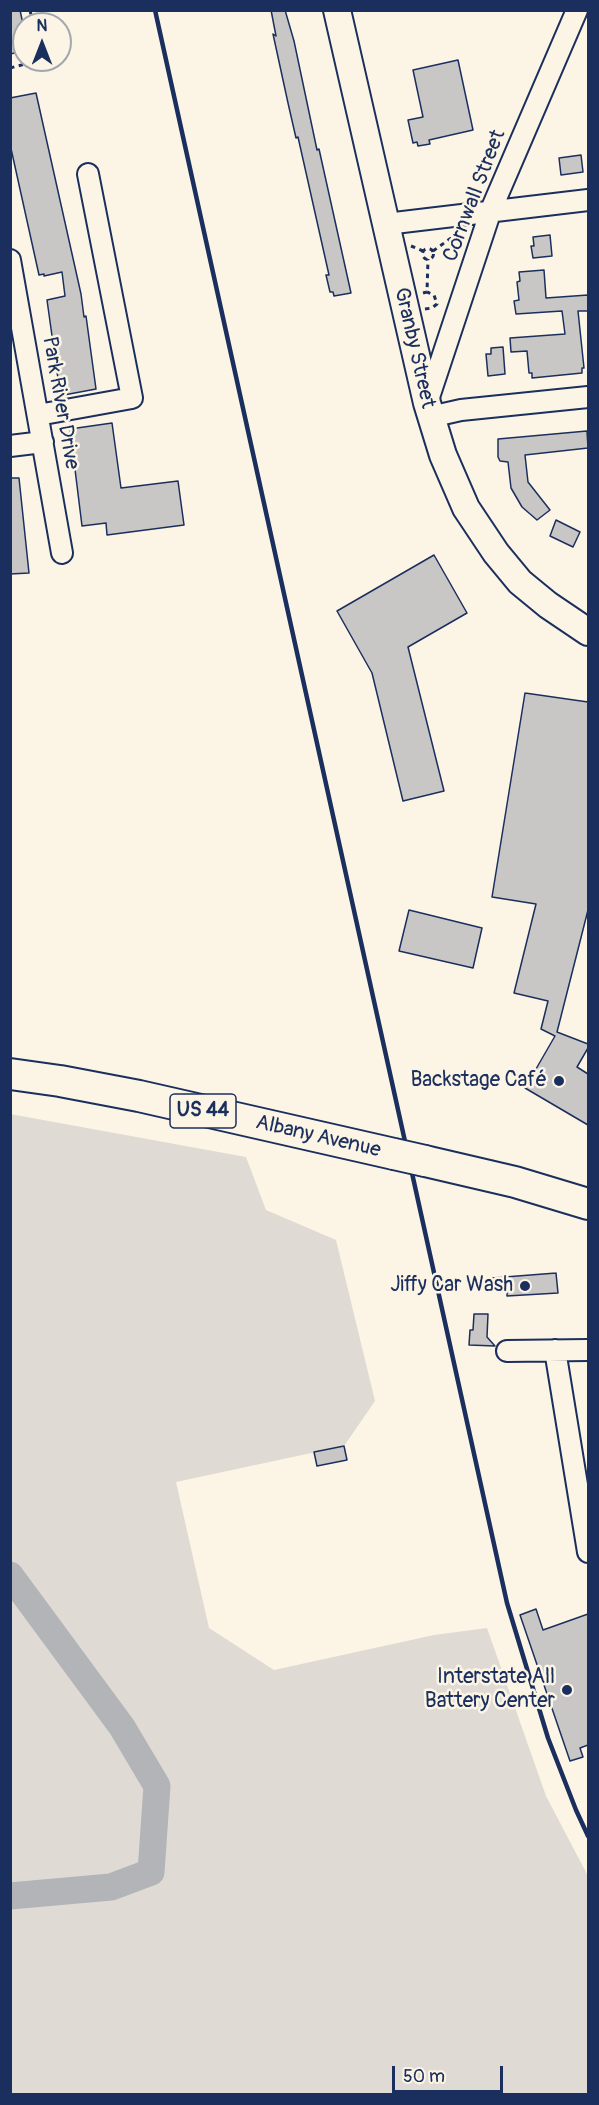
<!DOCTYPE html>
<html>
<head>
<meta charset="utf-8">
<style>
  body { margin:0 }
  #map { position:relative; width:599px; height:2105px; overflow:hidden; background:#fcf5e5; font-family:Pangolin,sans-serif }
  canvas { display:block }
  .frame { position:absolute; inset:0; border:12px solid #1b2f5e; pointer-events:none }
  .north { position:absolute; left:12px; top:12px; width:60px; height:60px; box-sizing:border-box; background:#fcf5e5; border:2px solid #a2a6af; border-radius:50%; rotate:0deg; font-size:16px; font-weight:700; line-height:24px; text-align:center; color:#1b2f5e }
  .north::after { content:''; display:block; margin:auto; width:21px; height:27px; background:#1b2f5e; clip-path:polygon(50% 0,100% 100%,50% 72%,0 100%) }
  .scale { position:absolute; left:392px; top:2066px; width:111px; height:27px; box-sizing:border-box; border:3px solid #1b2f5e; border-top:0; padding-left:8px; font-size:18px; line-height:21px; white-space:nowrap; color:#1b2f5e; -webkit-text-stroke:4px #fcf5e5; paint-order:stroke }
</style>
</head>
<body>
<div id="map">
<canvas width="599" height="2105"></canvas>
<div class="frame"></div>
<div class="north">N</div>
<div class="scale">50 m</div>
</div>
<script>
const c = document.querySelector('canvas').getContext('2d');
c.lineJoin = 'round';
function paint(path, color) {
  c.fillStyle = color;
  c.fill(path, 'evenodd');
}
function toPath(rows) {
  const path = new Path2D();
  for (const r of rows) {
    if (r.length === 3) {
      path.moveTo(r[0] + r[2], r[1]);
      path.arc(r[0], r[1], r[2], 0, 2 * Math.PI);
      continue;
    }
    path.moveTo(r[0], r[1]);
    for (let i = 2; i < r.length; i += 2) path.lineTo(r[i], r[i + 1]);
  }
  return path;
}
function stroke(path, color, width, dash) {
  c.strokeStyle = color;
  c.lineWidth = width;
  c.lineCap = dash ? 'butt' : 'round';
  c.setLineDash(dash || []);
  c.stroke(path);
}
function write(font, color, halo, rows, align = 'center') {
  c.font = font + ' Pangolin,sans-serif';
  c.lineWidth = 5;
  c.setLineDash([]);
  c.textBaseline = 'middle';
  c.strokeStyle = halo;
  c.fillStyle = color;
  for (const [text, x, y, turn = 0] of rows) {
    c.save();
    c.translate(x, y);
    c.rotate((+turn || 0) * Math.PI / 180);
    c.textAlign = isNaN(turn) ? turn : align;
    if (halo) c.strokeText(text, 0, 0);
    c.fillText(text, 0, 0);
    c.restore();
  }
}
const green = toPath([
  [10,1114,246,1157,266,1210,336,1240,375,1401,344,1446,176,1482,209,1628,274,1670,434,1635,487,1628,546,1796,588,1876,588,2094,11,2094]
]);
const river = toPath([
  [10,1575,122,1727,157,1786,151,1872,111,1887,10,1896]
]);
const building = toPath([
  [10,10,20,10,24,29,24,51,10,54,10,10],
  [271,10,285,10,294,41,317,150,319,149,351,293,334,296,333,292,330,292,326,275,329,275,298,137,296,138,288,103,273,34,276,36,271,10],
  [458,60,473,130,429,140,430,144,418,146,417,142,413,143,408,120,423,117,413,70,458,60],
  [36,93,81,294,84,317,86,316,96,389,64,395,61,394,59,386,47,300,65,296,62,272,44,276,44,274,39,275,10,144,10,98,36,93],
  [581,155,583,172,561,175,559,158,581,155],
  [550,235,552,256,533,258,531,246,534,246,533,237,550,235],
  [544,270,546,298,588,295,588,311,578,311,584,368,582,368,582,373,532,378,532,373,529,373,527,351,511,352,510,338,565,334,562,311,516,314,514,301,519,300,517,282,520,281,519,272,544,270],
  [503,347,505,374,488,376,486,354,491,354,491,348,503,347],
  [112,423,121,488,178,481,184,525,107,535,106,523,82,526,70,429,112,423],
  [587,431,588,448,525,455,528,482,550,510,537,520,522,507,511,488,508,462,500,461,498,457,498,439,587,431],
  [10,478,19,478,29,573,10,574,10,478],
  [556,520,580,532,573,547,550,536,556,520],
  [434,555,467,613,408,647,444,791,403,801,372,673,337,611,434,555],
  [525,693,588,702,588,910,557,1032,588,1044,588,1048,577,1067,588,1074,588,1125,525,1088,555,1036,541,1029,548,1001,514,993,536,904,492,897,525,693],
  [409,910,482,928,473,968,399,951,409,910],
  [556,1273,558,1293,507,1296,507,1289,493,1290,492,1278,556,1273],
  [474,1314,488,1314,487,1337,495,1346,469,1345,470,1330,473,1330,474,1314],
  [344,1446,347,1460,317,1466,314,1452,344,1446],
  [536,1609,543,1630,588,1614,588,1745,580,1748,583,1757,570,1761,520,1615,536,1609]
]);
const path = toPath([
  [30,10,33,24],
  [10,68,41,60],
  [411,246,423,251],
  [428,254,5.5],
  [433,251,458,233],
  [423,293,427,292,428,259],
  [425,309,432,308,437,304,434,295,427,292]
]);
const minor = toPath([
  [386,224,588,200],
  [10,260,62,553],
  [427,403,491,210,577,10],
  [38,415,132,398,88,174],
  [430,417,461,410,588,397],
  [10,446,43,442],
  [555,1350,588,1552],
  [507,1351,588,1350]
]);
const major = toPath([
  [337,10,427,403,443,455,466,508,496,553,520,582,548,605,588,632]
]);
const highway = toPath([
  [10,1074,60,1081,139,1096,394,1154],
  [425,1161,515,1182,588,1204]
]);
const rail = toPath([
  [155,10,507,1603,548,1738,576,1810,588,1836]
]);
const highwayBridge = toPath([
  [394,1154,425,1161]
]);
const markers = [
  [559,1081,6,"#1b2f5e"],
  [525,1286,6,"#1b2f5e"],
  [567,1690,6,"#1b2f5e"]
];
const shields = [
  [203,1111,66]
];
const shieldNames = [
  ["US 44",203,1111]
];
const streetNames = [
  ["Cornwall Street",475,196,-69],
  ["Granby Street",414,348,77],
  ["Park River Drive",60,403,80],
  ["Albany Avenue",318,1137,13]
];
const poiNames = [
  ["Backstage Café",547,1081],
  ["Jiffy Car Wash",513,1286],
  ["Interstate All",555,1678],
  ["Battery Center",555,1702]
];
paint(green, '#dfdbd4');
stroke(river, '#b2b4b8', 27);
paint(building, '#c8c7c6');
stroke(building, '#1b2f5e', 1.5);
stroke(minor, '#1b2f5e', 24);
stroke(major, '#1b2f5e', 30);
stroke(highway, '#1b2f5e', 34);
stroke(path, '#1b2f5e', 3, [4.5, 4.5]);
stroke(minor, '#fcf5e5', 20);
stroke(major, '#fcf5e5', 26);
stroke(highway, '#fcf5e5', 30);
stroke(rail, '#1b2f5e', 4.5);
stroke(highwayBridge, '#1b2f5e', 34, []);
stroke(highwayBridge, '#fcf5e5', 30);
for (const [x, y, r, color] of markers) {
  const dot = new Path2D();
  dot.arc(x, y, r, 0, 2 * Math.PI);
  c.fillStyle = color;
  c.fill(dot);
  stroke(dot, '#fcf5e5', 2);
}
for (const [x, y, w] of shields) {
  const box = new Path2D();
  box.roundRect(x - w / 2, y - 17, w, 34, 4.5);
  c.fillStyle = '#fcf5e5';
  c.fill(box);
  stroke(box, '#1b2f5e', 1.5);
}
write('bold 20px', '#1b2f5e', null, shieldNames);
write('21px', '#1b2f5e', '#fcf5e5', streetNames);
write('21px', '#1b2f5e', '#fcf5e5', poiNames, 'right');
</script>
</body>
</html>
